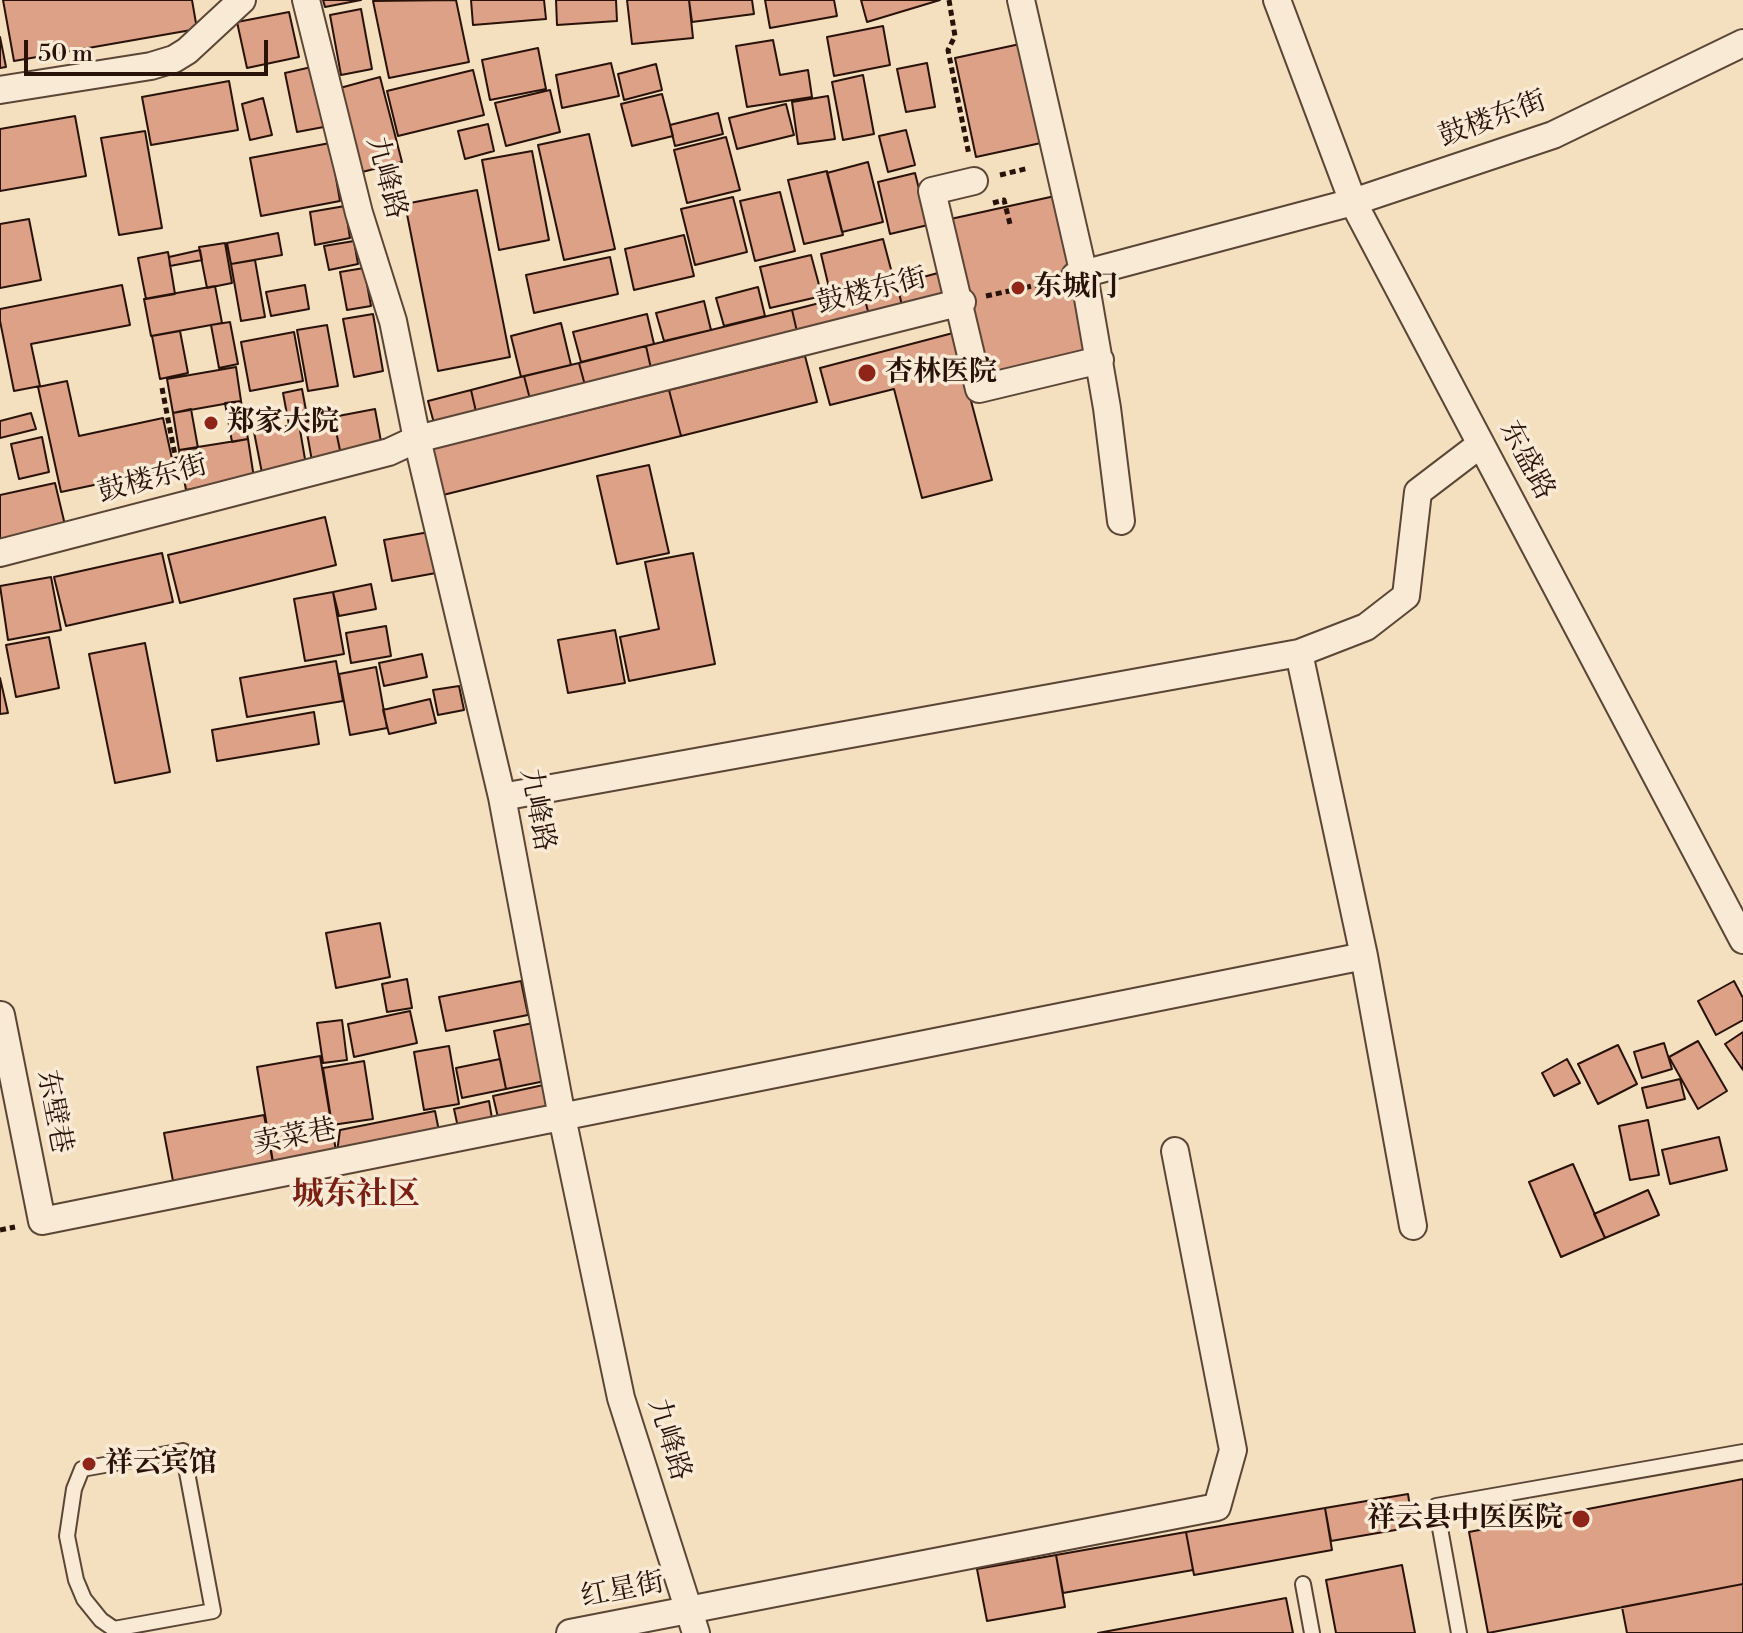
<!DOCTYPE html>
<meta charset="utf-8">
<style>
body{margin:0}
#map{position:relative;width:1743px;height:1633px;overflow:hidden;background:#f4dfbf;font-family:"Libre Bodoni",serif}
canvas{display:block}
.scale{position:absolute;left:24px;top:40px;width:244px;height:36px;box-sizing:border-box;border:4px solid #281209;border-top:0;padding-left:10px;font-size:24px;line-height:28px;white-space:nowrap;color:#281209;-webkit-text-stroke:6px #f8ead5;paint-order:stroke}
</style>
<div id="map">
<canvas width="1743" height="1633"></canvas>
<div class="scale">50 m</div>
</div>
<script>
const g = document.querySelector('canvas').getContext('2d');
g.lineJoin = 'round';
function fillPath(path, color) { g.fillStyle = color; g.fill(path, 'evenodd'); }
const shape = rows => new Path2D(rows.map(r => 'M' + r).join(''));
function strokePath(path, color, width, dash) { g.strokeStyle = color; g.lineWidth = width; g.lineCap = dash ? 'butt' : 'round'; g.setLineDash(dash || []); g.stroke(path); }
function drawText(font, color, halo, rows, align = 'center') {
  g.font = font + ' "Libre Bodoni","Noto Serif SC",serif'; g.lineWidth = 7; g.setLineDash([]); g.textBaseline = 'middle'; g.strokeStyle = halo; g.fillStyle = color; for (const [text, x, y, turn = 0] of rows) {
    g.save(); g.translate(x, y); g.rotate((+turn || 0) * Math.PI / 180); g.textAlign = isNaN(turn) ? turn : align; if (halo) g.strokeText(text, 0, 0); g.fillText(text, 0, 0); g.restore();
  }
}
const building = shape([
 [3,0,192,0,197,29,14,61,3,0],
 [323,0,361,0,325,7,323,0],
 [456,0,469,62,389,78,373,1,456,0],
 [471,0,544,0,546,19,473,25,471,0],
 [556,0,616,0,617,21,557,25,556,0],
 [627,0,689,0,693,38,632,44,627,0],
 [689,0,752,0,754,14,692,22,689,0],
 [765,0,834,0,837,16,770,28,765,0],
 [861,0,940,0,867,22,861,0],
 [361,9,372,69,341,75,330,15,361,9],
 [289,12,299,57,247,68,237,22,289,12],
 [883,26,890,65,834,76,827,37,883,26],
 [0,37,6,67,0,68,0,37],
 [773,40,780,75,808,70,812,97,747,107,736,46,773,40],
 [1020,44,1041,143,976,157,955,58,1020,44],
 [538,48,546,89,490,100,482,60,538,48],
 [611,63,619,96,562,108,556,75,611,63],
 [927,63,935,107,906,112,897,69,927,63],
 [656,64,662,90,624,100,618,74,656,64],
 [316,66,329,126,297,132,285,73,316,66],
 [473,70,484,115,398,136,387,91,473,70],
 [863,75,874,134,843,140,832,82,863,75],
 [380,77,402,162,362,172,340,88,380,77],
 [229,81,238,130,151,145,142,97,229,81],
 [550,90,560,132,506,146,495,103,550,90],
 [662,94,673,136,632,146,621,104,662,94],
 [828,96,835,139,798,144,792,102,828,96],
 [263,98,272,135,250,140,242,104,263,98],
 [786,104,794,135,737,149,729,118,786,104],
 [718,113,723,134,675,146,670,125,718,113],
 [75,116,86,176,0,191,0,129,75,116],
 [488,124,494,151,465,159,458,131,488,124],
 [906,130,915,165,888,172,879,136,906,130],
 [145,131,162,228,119,235,101,138,145,131],
 [589,134,615,249,564,260,538,145,589,134],
 [726,137,740,190,687,203,674,150,726,137],
 [330,143,340,201,261,216,250,158,330,143],
 [532,151,549,240,499,250,482,160,532,151],
 [868,162,883,222,842,232,827,173,868,162],
 [827,171,843,235,804,244,788,180,827,171],
 [915,173,928,225,890,234,878,182,915,173],
 [477,190,510,357,438,371,405,204,477,190],
 [780,192,795,251,755,261,740,201,780,192],
 [1055,196,1090,356,981,380,946,220,1055,196],
 [733,197,747,252,695,265,681,209,733,197],
 [345,206,350,238,315,245,310,212,345,206],
 [29,219,41,280,0,288,0,224,29,219],
 [278,233,282,255,231,264,227,243,278,233],
 [684,235,694,276,634,290,625,249,684,235],
 [883,239,893,277,830,292,821,254,883,239],
 [354,241,358,264,329,270,324,246,354,241],
 [225,243,232,283,207,288,199,247,225,243],
 [200,250,202,260,170,266,169,257,200,250],
 [168,252,175,294,146,299,138,258,168,252],
 [811,255,822,296,770,308,760,267,811,255],
 [610,257,618,294,534,313,526,275,610,257],
 [255,260,265,317,241,321,231,264,255,260],
 [364,268,371,306,347,310,340,272,364,268],
 [938,273,944,300,903,310,897,284,938,273],
 [897,284,903,310,870,319,863,292,897,284],
 [122,285,130,325,31,344,40,386,14,391,0,321,0,309,122,285],
 [305,285,309,309,271,316,266,292,305,285],
 [215,286,222,323,151,336,144,299,215,286],
 [758,287,765,316,724,326,716,298,758,287],
 [863,292,870,319,798,336,792,310,863,292],
 [704,301,711,330,664,341,656,313,704,301],
 [792,310,798,336,652,373,646,346,792,310],
 [373,314,383,371,354,377,343,319,373,314],
 [647,314,654,344,581,362,573,332,647,314],
 [230,322,238,364,219,368,211,325,230,322],
 [561,323,571,365,521,377,511,336,561,323],
 [327,325,338,386,308,391,297,330,327,325],
 [180,331,188,373,160,379,152,336,180,331],
 [294,332,303,381,250,391,241,342,294,332],
 [953,333,992,480,922,498,894,389,830,405,820,368,953,333],
 [646,346,652,373,586,389,579,363,646,346],
 [805,356,817,402,681,436,669,390,805,356],
 [579,363,586,389,531,403,524,376,579,363],
 [236,367,241,401,173,413,167,379,236,367],
 [524,376,531,403,477,416,471,390,524,376],
 [67,381,79,436,163,418,174,468,61,492,38,387,67,381],
 [302,389,308,421,289,425,283,393,302,389],
 [471,390,477,416,435,427,428,401,471,390],
 [669,390,681,436,443,495,431,449,669,390],
 [241,401,248,439,232,442,225,403,241,401],
 [191,409,198,448,179,450,173,413,191,409],
 [375,409,382,447,341,455,333,417,375,409],
 [31,413,36,429,0,438,0,421,31,413],
 [333,417,341,455,312,461,305,422,333,417],
 [299,424,306,465,262,473,254,432,299,424],
 [42,437,49,472,19,479,11,444,42,437],
 [248,439,254,478,186,490,179,450,248,439],
 [649,465,669,553,617,564,597,476,649,465],
 [55,483,65,525,0,540,0,495,55,483],
 [325,517,336,565,180,603,168,555,325,517],
 [429,532,436,573,392,581,384,540,429,532],
 [162,553,173,602,66,626,54,577,162,553],
 [693,553,715,664,629,681,620,637,659,629,645,562,693,553],
 [51,577,61,630,8,640,0,586,51,577],
 [371,584,376,609,339,616,333,592,371,584],
 [333,592,344,654,305,661,294,599,333,592],
 [386,626,391,656,351,663,346,633,386,626],
 [615,630,625,683,568,693,558,640,615,630],
 [49,637,59,688,16,697,6,645,49,637],
 [145,643,170,772,115,783,89,654,145,643],
 [422,654,427,677,384,686,379,663,422,654],
 [336,661,343,701,247,717,240,678,336,661],
 [376,667,387,728,350,735,339,674,376,667],
 [0,678,8,713,0,714,0,678],
 [459,686,464,710,438,715,433,690,459,686],
 [430,699,436,723,389,734,383,710,430,699],
 [314,712,319,744,217,761,212,730,314,712],
 [380,923,390,977,336,988,326,933,380,923],
 [407,979,412,1008,387,1012,382,984,407,979],
 [521,981,528,1015,446,1031,439,997,521,981],
 [1734,981,1743,998,1743,1020,1716,1035,1698,1001,1734,981],
 [410,1011,417,1043,354,1057,348,1024,410,1011],
 [342,1020,347,1060,323,1063,317,1023,342,1020],
 [533,1023,545,1081,506,1089,494,1031,533,1023],
 [1743,1032,1743,1070,1725,1044,1743,1032],
 [1698,1041,1727,1091,1698,1109,1669,1057,1698,1041],
 [1664,1043,1672,1069,1642,1078,1634,1052,1664,1043],
 [1618,1045,1637,1084,1598,1104,1578,1064,1618,1045],
 [449,1046,459,1104,424,1110,414,1052,449,1046],
 [320,1056,336,1151,273,1162,257,1067,320,1056],
 [500,1059,506,1089,462,1098,456,1068,500,1059],
 [1567,1059,1580,1083,1554,1096,1542,1073,1567,1059],
 [364,1061,373,1119,332,1125,323,1068,364,1061],
 [1680,1079,1685,1099,1647,1108,1642,1088,1680,1079],
 [548,1084,555,1114,500,1126,493,1096,548,1084],
 [489,1101,493,1124,459,1132,454,1109,489,1101],
 [435,1111,440,1136,337,1152,340,1130,435,1111],
 [264,1115,273,1163,173,1181,164,1133,264,1115],
 [1648,1120,1659,1175,1630,1180,1619,1126,1648,1120],
 [1719,1137,1727,1170,1670,1184,1662,1150,1719,1137],
 [1573,1164,1605,1238,1561,1257,1529,1182,1573,1164],
 [1648,1190,1659,1215,1605,1238,1594,1214,1648,1190],
 [1743,1479,1743,1584,1488,1633,1469,1532,1743,1479],
 [1408,1494,1413,1527,1331,1541,1325,1508,1408,1494],
 [1325,1508,1332,1550,1194,1575,1186,1532,1325,1508],
 [1186,1532,1193,1570,1063,1593,1056,1555,1186,1532],
 [1056,1555,1065,1607,987,1621,977,1569,1056,1555],
 [1402,1565,1415,1633,1336,1633,1326,1580,1402,1565],
 [1743,1584,1743,1633,1627,1633,1622,1607,1743,1584],
 [1286,1598,1293,1633,1098,1633,1286,1598]
]);
fillPath(building, '#dca186');
strokePath(building, '#281209', 2);
const lane = shape([
 [183,1451,213,1611,114,1629,101,1620,84,1599,76,1580,67,1536,74,1489,82,1469,183,1451],
 [1303,1584,1312,1633],
 [1459,1633,1436,1506,1743,1452]
]);
const street = shape([
 [306,0,359,213,393,321,417,439,502,797,562,1117,621,1398,696,1633],
 [1021,0,1084,275,1107,408,1121,521],
 [1277,0,1353,202,1743,940],
 [0,90,151,66,174,59,187,51,242,0],
 [974,181,932,191,979,389,1100,360],
 [1075,276,1353,202,1553,135,1743,43],
 [0,553,389,452,417,439,962,302],
 [1299,653,1364,956,1413,1226],
 [502,797,1299,653,1366,627,1406,596,1418,492,1481,444],
 [1,1015,42,1221,1364,956],
 [570,1633,1217,1507,1233,1450,1175,1151]
]);
strokePath(lane, '#5b4536', 18);
strokePath(street, '#5b4536', 30);
strokePath(shape([
 [949,0,955,36,948,50,969,155],
 [1000,175,1029,168],
 [993,203,1004,200,1010,224],
 [986,296,1051,282],
 [162,388,179,476],
 [0,1230,15,1227]
]), '#281209', 5, [6, 4]);
strokePath(lane, '#f8ead5', 14);
strokePath(street, '#f8ead5', 26);
for (const [x, y, r, color] of [
 [1018,288,8,"#8f2418"],
 [867,373,10,"#8f2418"],
 [211,423,8,"#8f2418"],
 [89,1464,8,"#8f2418"],
 [1581,1519,10,"#8f2418"]
]) { const dot = new Path2D(); dot.arc(x, y, r, 0, 2 * Math.PI); g.fillStyle = color; g.fill(dot); strokePath(dot, '#f8ead5', 3); }
drawText('28px', '#281209', '#f8ead5', [
 ["鼓楼东街",1493,120,-20],
 ["九峰路",385,178,75],
 ["鼓楼东街",872,292,-14],
 ["东盛路",1526,461,62],
 ["鼓楼东街",153,480,-15],
 ["九峰路",536,810,79],
 ["东壁巷",53,1112,79],
 ["卖菜巷",295,1138,-11],
 ["九峰路",668,1440,73],
 ["红星街",623,1591,-11]
]);
drawText('bold 28px', '#281209', '#f8ead5', [
 ["东城门",1034,288],
 ["杏林医院",885,373],
 ["郑家大院",227,423],
 ["祥云宾馆",105,1464],
 ["祥云县中医医院",1563,1519,"right"]
], 'left');
drawText('bold 32px', '#7a1f14', '#f8ead5', [
 ["城东社区",356,1196]
]);
</script>
